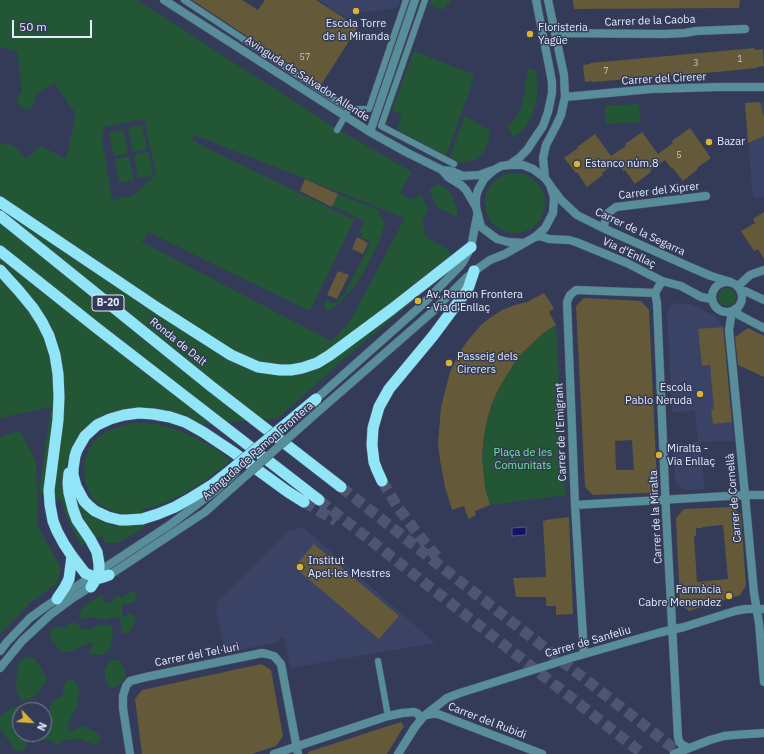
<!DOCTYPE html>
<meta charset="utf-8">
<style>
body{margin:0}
#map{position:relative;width:764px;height:754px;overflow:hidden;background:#343b58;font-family:"IBM Plex Sans",sans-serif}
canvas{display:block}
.north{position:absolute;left:12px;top:702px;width:40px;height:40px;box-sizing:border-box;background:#343b58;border:1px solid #7b819a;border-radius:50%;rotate:115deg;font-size:11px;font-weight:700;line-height:16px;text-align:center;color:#e5ebfd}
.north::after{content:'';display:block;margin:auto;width:14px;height:18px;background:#d8b434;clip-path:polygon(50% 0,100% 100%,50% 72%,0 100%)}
.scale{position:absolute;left:12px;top:20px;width:80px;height:18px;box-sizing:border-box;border:2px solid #e5ebfd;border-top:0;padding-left:5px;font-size:12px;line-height:14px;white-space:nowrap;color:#e5ebfd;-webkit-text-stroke:3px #343b58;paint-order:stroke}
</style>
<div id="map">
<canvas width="764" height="754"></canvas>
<div class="north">N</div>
<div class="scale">50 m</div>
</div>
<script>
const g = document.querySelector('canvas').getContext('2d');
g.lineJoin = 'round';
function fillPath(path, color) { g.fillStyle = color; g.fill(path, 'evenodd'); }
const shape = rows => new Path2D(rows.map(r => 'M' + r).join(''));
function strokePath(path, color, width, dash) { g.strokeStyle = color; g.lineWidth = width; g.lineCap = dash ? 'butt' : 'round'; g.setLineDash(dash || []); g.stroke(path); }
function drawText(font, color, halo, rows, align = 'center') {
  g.font = font + ' "IBM Plex Sans",sans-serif'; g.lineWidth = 3; g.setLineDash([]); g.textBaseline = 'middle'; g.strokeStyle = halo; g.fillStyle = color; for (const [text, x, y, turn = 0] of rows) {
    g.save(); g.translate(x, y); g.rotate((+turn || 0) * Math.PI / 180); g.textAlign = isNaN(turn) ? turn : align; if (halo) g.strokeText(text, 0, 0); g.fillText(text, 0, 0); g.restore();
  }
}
fillPath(shape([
 [319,0,400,0,397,8,353,14,349,20],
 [764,102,764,197,753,198,745,103],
 [674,303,691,304,715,316,723,327,734,441,700,442,705,489,683,490,675,481,673,446,698,442,695,411,672,412,667,312],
 [303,527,435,643,290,668,285,640,282,637,277,642,226,653,216,612,217,602,288,531]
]), '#3a4366');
fillPath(shape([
 [0,0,137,0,332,126,412,172,400,192,411,200,421,194,428,209,423,220,425,236,450,251,448,272,350,354,278,418,200,425,174,412,151,409,124,411,79,438,69,456,64,471,63,490,66,505,74,524,86,543,82,546,73,531,67,518,61,500,39,492,51,407,0,418,0,141,1,144,13,145,26,159,41,146,66,159,76,114,54,83,34,96,35,103,33,106,29,109,26,109,19,105,17,102,18,96,22,91,17,51,0,47],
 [144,119,156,175,132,196,112,200,110,187,102,139,104,127],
 [194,135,405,218,349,323,331,341,142,242,148,232,310,311,354,220,203,146,203,145,192,140],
 [431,0,451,0,450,3,446,4,444,10,429,5],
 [414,51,475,75,446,156,397,129,402,115,392,110],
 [528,68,536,71,538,87,536,103,531,118,527,125,522,131,514,137,507,127,515,119,521,109,524,95],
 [639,104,641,122,606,124,605,106],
 [465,116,489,130,489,139,483,153,474,160,461,163,450,157],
 [142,125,147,149,133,152,128,128],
 [123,130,128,153,114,156,109,133],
 [148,152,153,176,138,178,134,155],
 [129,156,134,180,120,183,115,159],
 '485 203a30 30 0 1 1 60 0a30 30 0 1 1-60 0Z',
 [437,184,447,189,451,193,457,209,458,217,437,207,429,190],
 [338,194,377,209,385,224,378,244,370,260,357,283,338,305,328,311,324,308,326,300,332,303,336,302,344,295,371,242,360,237,362,234,359,232,364,221,333,206],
 '718 297a9 9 0 1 1 18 0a9 9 0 1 1-18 0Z',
 [556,325,565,495,490,505,485,488,482,455,484,437,487,420,492,403,499,388,518,357,543,333],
 [137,423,151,423,176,429,194,437,214,448,231,461,201,483,182,495,161,504,142,510,142,513,130,514,119,513,103,507,94,500,88,489,85,482,84,463,89,449,96,440,103,434,112,429,124,425],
 [20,431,36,462,38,527,61,568,59,577,56,584,31,602,0,634,0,437],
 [77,501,87,511,95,518,106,523,117,526,132,526,146,523,145,526,142,529,117,543,105,543,102,536,97,538,82,515],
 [132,591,136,593,137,596,135,601,131,604,128,603,124,604,122,606,122,614,123,617,129,614,132,614,135,617,135,620,130,632,125,634,123,633,121,629,121,623,119,618,111,617,104,620,91,617,82,619,79,613,81,610,88,603,100,596,103,595,103,600,106,603,110,603,117,596,123,598],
 [72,622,76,623,78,624,82,630,89,630,98,626,108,624,112,627,113,634,111,646,109,651,102,655,88,654,93,644,90,642,87,644,69,652,62,652,51,640,50,632,56,626,63,628],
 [28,657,35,658,47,679,37,694,29,699,22,701,19,697,16,687,18,664,23,659],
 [110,660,118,660,126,671,126,677,116,687,109,687,105,678,105,669],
 [68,679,76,682,79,690,77,707,67,725,68,729,72,731,84,726,97,733,101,738,100,741,96,745,79,739,65,740,60,744,56,744,48,739,38,741,33,739,27,743,24,750,19,752,15,750,0,728,0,717,5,712,17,706,21,707,22,710,20,710,20,734,44,734,44,727,46,727,49,721,48,714,52,701,62,696,64,686]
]), '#235634');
const water = shape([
 [526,527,526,535,512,536,512,528,526,527]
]);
fillPath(water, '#141462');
strokePath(water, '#535490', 1);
fillPath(shape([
 [192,0,242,0,258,10,265,0,316,0,358,27,321,85],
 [573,0,740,0,739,8,574,9],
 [755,48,755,50,763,49,764,66,757,67,757,68,717,72,592,82,592,81,585,82,583,65,590,64,590,63],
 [760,102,764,117,764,136,748,143,745,103],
 [690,128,711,158,697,168,698,169,683,181,672,167,671,168,665,160,650,170,651,172,635,184,625,170,623,171,617,162,602,173,603,175,587,187,577,172,576,173,564,158,578,148,577,147,595,134,611,156,626,146,625,144,642,132,658,154,673,143,672,141],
 [305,179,338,194,332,207,300,191],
 [764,212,764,259,758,249,754,251,741,231,755,223,753,219],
 [357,237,368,243,363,254,352,249],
 [338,271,349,275,337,299,327,295],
 [544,293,554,308,549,312,556,325,543,333,518,357,499,388,492,403,487,420,484,437,482,455,485,488,490,505,475,511,476,515,469,519,467,515,464,506,452,510,445,487,440,460,438,443,441,407,450,372,459,353,469,339,481,325,490,318,502,310,515,305,527,302],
 [584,298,641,301,649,310,657,483,650,493,593,495,585,487,576,306],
 [632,440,634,470,616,470,615,441],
 [723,327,732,422,713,424,711,409,714,409,710,365,702,366,698,329],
 [748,328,764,336,764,377,738,365,735,337],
 [731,507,741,514,746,586,740,595,689,611,680,604,676,518,684,509],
 [723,525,728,579,697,582,694,536,696,536,696,528,702,528,702,527],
 [569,517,573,614,556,615,556,606,546,606,546,597,516,597,513,578,546,577,543,521,545,521,545,520],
 [314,544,399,616,379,639,294,567],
 [261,664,271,670,283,736,276,746,252,754,142,754,135,699,142,690],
 [401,722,404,726,387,754,308,754,308,752]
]), '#645938');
strokePath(shape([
 [382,481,399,509,418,534,437,557],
 [341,487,458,580,681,754],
 [319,500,643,754],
 [304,502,336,521]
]), '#4f5571', 11, [11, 5.5]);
const pedestrian = shape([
 [184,0,349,109],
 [425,0,381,126,454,164],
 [337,130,349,109,369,109,406,0],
 [378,661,388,716]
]);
const minor = shape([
 [164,0,370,132,406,152,442,170,451,171,463,176,479,175,493,170],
 [555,33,664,34,685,33,696,31,745,29],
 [565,97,651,89,719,87,764,87],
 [370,132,415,0],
 [509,165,519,158,527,150,543,126,548,112,552,93,552,82,550,71,536,0],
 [442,170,448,177,461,185,466,190,476,207],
 [545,178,543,158,546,145,556,126,561,115,565,97,564,75,548,0],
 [552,188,561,200,577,215,603,228,690,267,711,276,731,282],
 [603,228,608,213,616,207,706,196],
 [535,237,540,236,549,239,569,240,576,242,627,263,662,281,681,286,701,297,712,299],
 [662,281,655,293,657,303,666,512,678,737,679,741,682,745,689,748],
 '712 297a15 15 0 1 1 30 0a15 15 0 1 1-30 0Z',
 [738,286,750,275,764,270],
 [741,292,745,291,764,300],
 [735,309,739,315,764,328],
 [732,311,729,330,745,495,754,593,759,623,764,682],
 [575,505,745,495,764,495],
 [584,654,575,505,567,302,570,295,576,290,655,293],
 [427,715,431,714,438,714,542,754],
 [130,754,123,708,123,696,126,686,130,681,146,677,262,653,267,654,274,656,281,664,298,754],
 [274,754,388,716,402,713,414,712,417,713,420,717,420,720],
 [398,754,415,727,424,716,447,698,460,693,574,657,658,633,684,627,735,611,746,609,764,609],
 [674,754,710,740,724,736,734,735,764,733]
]);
const tertiary = shape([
 [316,399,423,304,460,266,463,262,471,247,477,216],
 [321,409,431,313,466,278,480,267,490,260,505,254,535,237,545,228,553,213,554,197,550,185,545,178,533,169,523,165,509,165,501,166,494,170,484,179,478,190,476,197,476,207,481,227,497,239,508,242,524,243],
 [105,578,205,512,240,481],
 [0,651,7,642,30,618,45,607,171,524,215,491,236,472],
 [0,668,22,641,50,615,70,600,95,584]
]);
const trunk = shape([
 [0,202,159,309,231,355,258,367,280,370,291,370,302,368,317,363,330,355,392,309,471,247],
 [0,216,212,387,341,487],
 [0,251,98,329,319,500],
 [0,270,19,291,33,308,42,322,49,336,55,355,58,374,59,397,58,420,49,490,50,505,53,521,57,531,64,544,72,556,85,573,92,576,100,578,109,575],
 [231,470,212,485,191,498,175,507,158,514,142,519,127,520,120,520,108,517,95,511,89,506,84,501,76,486,73,475,73,469,75,456,77,450,85,436,97,425,110,419,124,415,139,413,153,414,170,417,185,422,203,432,233,452,288,492,304,502],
 [69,473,68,483,69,493,73,509,77,520,90,539,97,552,99,564,99,571,97,577,91,587],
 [382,481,377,470,374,462,372,445,373,428,379,407,389,389,433,336,468,289,474,271],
 [57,599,65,587,69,579,72,556]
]);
strokePath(pedestrian, '#505772', 7);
strokePath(minor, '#505772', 9);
strokePath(tertiary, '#505772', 9);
strokePath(trunk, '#505772', 12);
strokePath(pedestrian, '#588e99', 6);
strokePath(minor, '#588e99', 8);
strokePath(tertiary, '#588e99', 8);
strokePath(trunk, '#90e6f6', 11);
const tertiaryBridge = shape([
 [240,481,321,409]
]);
const trunkBridge = shape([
 [231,470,316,399]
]);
strokePath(tertiaryBridge, '#505772', 9, []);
strokePath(trunkBridge, '#505772', 12, []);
strokePath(tertiaryBridge, '#588e99', 8);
strokePath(trunkBridge, '#90e6f6', 11);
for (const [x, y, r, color] of [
 [356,11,4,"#d8b434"],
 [530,34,4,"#d8b434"],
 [709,142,4,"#d8b434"],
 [577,164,4,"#d8b434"],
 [418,301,4,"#d8b434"],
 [449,363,4,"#d8b434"],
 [700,394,4,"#d8b434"],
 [659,455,4,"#d8b434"],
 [300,567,4,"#d8b434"],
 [729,596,4,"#d8b434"]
]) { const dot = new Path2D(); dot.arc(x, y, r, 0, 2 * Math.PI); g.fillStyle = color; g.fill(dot); strokePath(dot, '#343b58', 1.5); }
drawText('9px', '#c5c6cc', null, [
 ["57",305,57],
 ["1",740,59],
 ["3",696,63],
 ["7",606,71],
 ["5",679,155]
]);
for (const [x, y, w] of [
 [108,303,32]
]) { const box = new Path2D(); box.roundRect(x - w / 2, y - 8, w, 16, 3); g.fillStyle = '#343b58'; g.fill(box); strokePath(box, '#e5ebfd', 1); }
drawText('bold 10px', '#e5ebfd', null, [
 ["B-20",108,303]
]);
drawText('11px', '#e5ebfd', '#343b58', [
 ["Carrer de la Caoba",650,21,-2],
 ["Avinguda de Salvador Allende",307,79,33],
 ["Carrer del Cirerer",664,79,-3],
 ["Carrer del Xiprer",659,191,-7],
 ["Carrer de la Segarra",640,232,25],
 ["Via d'Enllaç",629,253,25],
 ["Ronda de Dalt",178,342,39],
 ["Carrer de l'Emigrant",561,432,-92],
 ["Avinguda de Ramon Frontera",258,451,-41],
 ["Carrer de Cornellà",734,498,-95],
 ["Carrer de la Miralta",656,517,-93],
 ["Carrer de Sanfeliu",588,642,-16],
 ["Carrer del Tel·luri",197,655,-11],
 ["Carrer del Rubidi",487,721,21]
]);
drawText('11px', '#e5ebfd', '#343b58', [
 ["Escola Torre",356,24,"center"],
 ["de la Miranda",356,37,"center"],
 ["Floristeria",538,28],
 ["Yagüe",538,41],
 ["Bazar",717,142],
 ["Estanco núm.8",585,164],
 ["Av. Ramon Frontera",426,295],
 ["- Via d'Enllaç",426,308],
 ["Passeig dels",457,357],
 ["Cirerers",457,370],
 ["Escola",692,388,"right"],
 ["Pablo Neruda",692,401,"right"],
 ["Miralta -",667,449],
 ["Via Enllaç",667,462],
 ["Institut",308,561],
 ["Apel·les Mestres",308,574],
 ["Farmàcia",721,590,"right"],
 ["Cabre Menendez",721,603,"right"]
], 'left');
drawText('11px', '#6dea97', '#343b58', [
 ["Plaça de les",523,453],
 ["Comunitats",523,466]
]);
</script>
